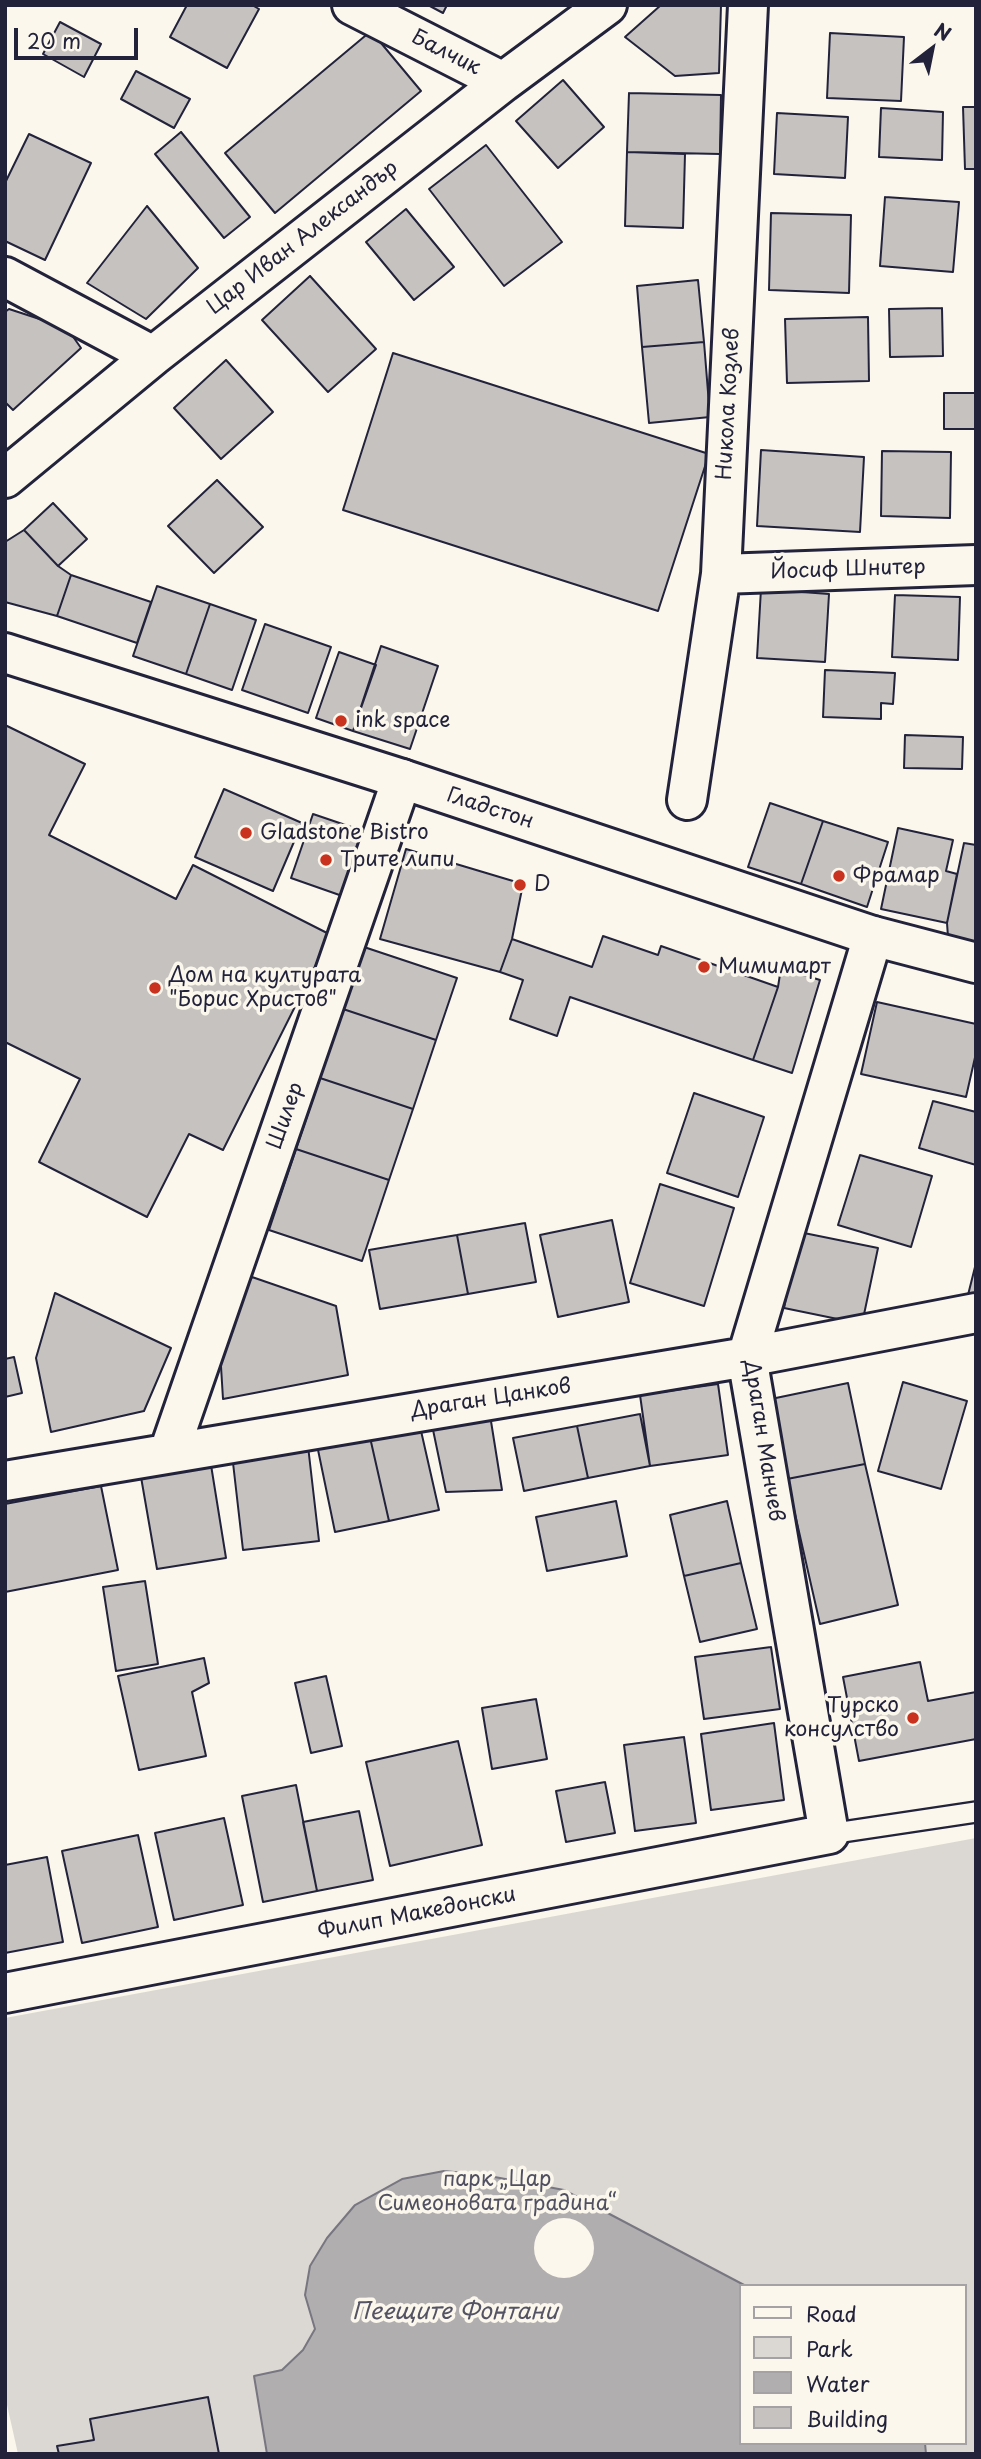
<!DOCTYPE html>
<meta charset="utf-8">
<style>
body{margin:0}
#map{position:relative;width:981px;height:2459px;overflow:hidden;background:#fbf7ec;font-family:"Playpen Sans",sans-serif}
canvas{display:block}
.frame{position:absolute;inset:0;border:7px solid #22223b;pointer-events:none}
.legend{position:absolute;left:739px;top:2284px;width:228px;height:161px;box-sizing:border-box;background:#fbf7ec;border:2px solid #a4a2a5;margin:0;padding:9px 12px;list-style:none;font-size:21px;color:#22223b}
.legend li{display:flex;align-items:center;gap:14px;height:35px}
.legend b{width:35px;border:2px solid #a4a2a5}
.north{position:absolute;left:897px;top:14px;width:70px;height:70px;-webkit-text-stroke:5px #fbf7ec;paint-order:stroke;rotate:32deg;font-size:19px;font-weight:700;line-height:28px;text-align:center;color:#22223b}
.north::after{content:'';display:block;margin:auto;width:24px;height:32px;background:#22223b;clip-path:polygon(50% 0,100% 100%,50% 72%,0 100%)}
.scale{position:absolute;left:14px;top:28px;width:124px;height:32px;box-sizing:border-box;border:4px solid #22223b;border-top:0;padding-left:9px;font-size:21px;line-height:24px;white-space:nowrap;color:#22223b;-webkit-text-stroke:5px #fbf7ec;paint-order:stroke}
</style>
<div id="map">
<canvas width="981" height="2459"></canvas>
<div class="frame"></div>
<ul class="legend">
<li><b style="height:9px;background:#fbf7ec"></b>Road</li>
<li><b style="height:19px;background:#dbd8d3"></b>Park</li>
<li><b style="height:19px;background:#b1aeb0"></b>Water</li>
<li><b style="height:19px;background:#c6c2c0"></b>Building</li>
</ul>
<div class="north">N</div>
<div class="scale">20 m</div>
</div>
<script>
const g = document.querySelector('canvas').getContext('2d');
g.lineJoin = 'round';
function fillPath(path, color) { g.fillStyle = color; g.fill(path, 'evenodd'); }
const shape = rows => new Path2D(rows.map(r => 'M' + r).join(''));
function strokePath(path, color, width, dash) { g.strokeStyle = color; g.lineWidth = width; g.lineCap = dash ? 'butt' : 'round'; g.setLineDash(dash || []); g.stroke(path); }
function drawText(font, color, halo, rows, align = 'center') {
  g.font = font + ' "Playpen Sans",sans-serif'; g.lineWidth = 7; g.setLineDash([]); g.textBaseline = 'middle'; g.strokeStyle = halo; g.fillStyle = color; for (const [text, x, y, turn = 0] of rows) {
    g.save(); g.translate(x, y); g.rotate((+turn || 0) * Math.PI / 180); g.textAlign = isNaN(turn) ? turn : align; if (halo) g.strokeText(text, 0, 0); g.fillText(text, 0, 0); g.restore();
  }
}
fillPath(shape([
 [976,1838,976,2454,18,2454,5,2396,5,2018],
 [741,2286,965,2286,965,2443,741,2443]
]), '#dbd8d3');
const water = shape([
 [444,2171,484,2175,564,2190,746,2286,741,2286,741,2443,925,2443,926,2454,267,2454,254,2376,282,2370,303,2350,315,2329,305,2295,310,2266,327,2238,355,2205,402,2179,444,2171]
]);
fillPath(water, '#b1aeb0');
strokePath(water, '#787681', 2);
fillPath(shape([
 '534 2248a30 30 0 1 1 60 0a30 30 0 1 1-60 0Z'
]), '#fbf7ec');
const building = shape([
 [187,5,252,5,259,9,227,68,170,37,187,5],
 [428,5,447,5,443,13,428,5],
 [661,5,721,5,719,73,675,76,625,37,661,5],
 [60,22,101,44,84,77,43,54,60,22],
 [371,31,421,91,275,213,225,153,371,31],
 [830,33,904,37,901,101,827,98,830,33],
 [136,71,190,99,174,128,121,99,136,71],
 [563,80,604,127,558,168,516,121,563,80],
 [629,93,721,95,720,154,627,152,629,93],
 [963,107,976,107,976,169,965,169,963,107],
 [881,108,943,112,942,160,879,157,881,108],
 [777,113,848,117,845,178,774,174,777,113],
 [181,132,250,217,224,238,155,154,181,132],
 [29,134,91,163,45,260,5,241,5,183,29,134],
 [486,145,562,242,504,286,429,189,486,145],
 [627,152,685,154,683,228,625,226,627,152],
 [885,197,959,202,953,272,880,266,885,197],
 [147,206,198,268,146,319,87,283,147,206],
 [406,209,454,267,414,300,366,242,406,209],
 [771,213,851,215,849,293,769,290,771,213],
 [310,276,376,349,328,392,262,320,310,276],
 [698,280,704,342,642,347,637,286,698,280],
 [942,308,943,356,890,357,889,309,942,308],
 [9,309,67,328,81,348,13,410,5,402,5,312,9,309],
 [868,317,869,381,787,383,785,319,868,317],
 [704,342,710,417,649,423,642,347,704,342],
 [393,353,709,454,658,611,343,510,393,353],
 [226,360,273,412,221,459,174,408,226,360],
 [944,393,976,393,976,429,944,429,944,393],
 [761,450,864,457,860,532,757,526,761,450],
 [882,451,951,452,950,518,881,516,882,451],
 [217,480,263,527,214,573,168,526,217,480],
 [53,503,87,539,58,566,24,530,53,503],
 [24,530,58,566,71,575,57,616,5,602,5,542,24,530],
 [71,575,151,602,137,643,57,616,71,575],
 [157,586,210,604,186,674,133,656,157,586],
 [761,589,829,594,825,662,757,658,761,589],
 [895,595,960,597,958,660,892,657,895,595],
 [210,604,256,620,232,690,186,674,210,604],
 [265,624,331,647,308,713,242,690,265,624],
 [381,646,438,666,410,749,353,731,381,646],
 [339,652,376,665,353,731,316,718,339,652],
 [825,670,895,673,893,704,881,703,881,719,823,717,825,670],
 [5,725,85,764,49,835,176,899,193,865,331,935,223,1150,189,1134,147,1217,39,1162,80,1079,5,1042,5,725],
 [905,735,963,737,962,769,904,768,905,735],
 [224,789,302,823,273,891,195,857,224,789],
 [770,803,823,821,801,884,748,867,770,803],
 [313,814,369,833,348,898,291,878,313,814],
 [823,821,888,842,867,907,801,884,823,821],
 [898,828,953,840,946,871,957,874,947,923,881,909,898,828],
 [964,843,976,845,976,942,948,937,947,923,964,843],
 [406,849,523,884,512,939,500,972,380,939,406,849],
 [603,936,658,955,661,946,778,987,753,1060,570,997,557,1036,510,1019,523,980,500,972,512,939,592,967,603,936],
 [364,947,457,978,436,1040,343,1009,364,947],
 [781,968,820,980,792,1073,753,1060,778,987,781,968],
 [877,1002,976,1024,976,1053,966,1097,861,1074,877,1002],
 [343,1009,436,1040,413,1109,320,1078,343,1009],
 [320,1078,413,1109,389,1180,296,1149,320,1078],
 [694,1093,764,1117,738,1197,667,1173,694,1093],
 [933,1101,976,1112,976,1165,919,1148,933,1101],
 [296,1149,389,1180,362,1261,269,1230,296,1149],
 [860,1155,932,1176,911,1247,838,1225,860,1155],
 [660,1184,734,1208,704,1306,630,1283,660,1184],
 [612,1220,629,1302,558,1317,540,1235,612,1220],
 [525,1223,536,1282,468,1294,457,1235,525,1223],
 [799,1232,878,1248,862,1324,784,1308,799,1232],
 [457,1235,468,1294,380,1309,369,1250,457,1235],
 [976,1263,976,1306,966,1303,976,1263],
 [252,1277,336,1306,348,1375,223,1399,219,1334,252,1277],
 [55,1293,171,1348,144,1411,51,1432,36,1358,55,1293],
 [14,1357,22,1393,5,1397,5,1359,14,1357],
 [903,1382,967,1401,941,1489,878,1471,903,1382],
 [848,1383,865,1464,787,1479,771,1399,848,1383],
 [718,1384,728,1455,650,1466,640,1395,718,1384],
 [640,1414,650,1466,588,1478,577,1426,640,1414],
 [490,1415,502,1490,446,1492,432,1425,490,1415],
 [419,1422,439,1510,389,1521,369,1433,419,1422],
 [577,1426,588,1478,524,1491,513,1438,577,1426],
 [369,1433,389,1521,335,1532,317,1445,369,1433],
 [308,1446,319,1541,243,1550,232,1454,308,1446],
 [865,1464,898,1605,820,1624,787,1479,865,1464],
 [211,1465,226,1558,157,1569,141,1477,211,1465],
 [101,1486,118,1570,5,1592,5,1504,101,1486],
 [616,1501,627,1556,547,1571,536,1517,616,1501],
 [727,1501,741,1563,684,1576,670,1515,727,1501],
 [741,1563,757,1629,700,1642,684,1576,741,1563],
 [145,1581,158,1664,116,1671,103,1587,145,1581],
 [771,1647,780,1709,704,1719,695,1657,771,1647],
 [204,1658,209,1683,192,1692,206,1756,139,1770,118,1676,204,1658],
 [920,1662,928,1701,976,1692,976,1739,859,1761,843,1677,920,1662],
 [326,1676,342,1746,311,1753,295,1683,326,1676],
 [536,1699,547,1759,492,1769,482,1708,536,1699],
 [774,1723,784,1800,711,1810,701,1734,774,1723],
 [684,1737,696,1823,635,1831,624,1745,684,1737],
 [458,1741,482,1845,390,1866,366,1762,458,1741],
 [605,1782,615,1833,566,1842,556,1791,605,1782],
 [296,1785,317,1891,263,1902,242,1796,296,1785],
 [359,1811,373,1880,317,1891,303,1822,359,1811],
 [224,1818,243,1905,174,1920,155,1833,224,1818],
 [138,1835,158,1927,82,1943,62,1851,138,1835],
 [47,1857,63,1942,5,1953,5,1865,47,1857],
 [208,2397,219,2454,59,2454,57,2446,94,2440,90,2419,208,2397]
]);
fillPath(building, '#c6c2c0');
strokePath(building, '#22223b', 2);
const service = shape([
 [829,1834,976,1812]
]);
const minor = shape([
 [352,5,503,82],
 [5,277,153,356],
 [5,478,153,356,503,82,607,5],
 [721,574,976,565],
 [687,800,721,574,748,5],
 [169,1452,402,779],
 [5,1481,747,1357,976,1313],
 [5,1993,829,1834,747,1357,873,936]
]);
const secondary = shape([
 [5,653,402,779,873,936,976,963]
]);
strokePath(service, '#22223b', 24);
strokePath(minor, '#22223b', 44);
strokePath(secondary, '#22223b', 44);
strokePath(service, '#fbf7ec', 19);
strokePath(minor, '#fbf7ec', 38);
strokePath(secondary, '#fbf7ec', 38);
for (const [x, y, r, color] of [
 [341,721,7,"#c8321e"],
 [246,833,7,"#c8321e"],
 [326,860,7,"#c8321e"],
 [839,876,7,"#c8321e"],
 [520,885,7,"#c8321e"],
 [704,967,7,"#c8321e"],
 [155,988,7,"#c8321e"],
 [913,1718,7,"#c8321e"]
]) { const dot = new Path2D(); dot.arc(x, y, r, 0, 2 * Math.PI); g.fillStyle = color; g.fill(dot); strokePath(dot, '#fbf7ec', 2.5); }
drawText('21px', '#22223b', '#fbf7ec', [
 ["Балчик",446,53,27],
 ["Цар Иван Александър",303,238,-38],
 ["Никола Козлев",729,404,-87],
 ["Йосиф Шнитер",848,570,-2],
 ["Гладстон",490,809,18],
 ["Шилер",286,1116,-71],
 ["Драган Цанков",491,1399,-9],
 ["Драган Манчев",763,1441,81],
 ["Филип Македонски",417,1914,-11]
]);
drawText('21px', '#22223b', '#fbf7ec', [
 ["ink space",355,721],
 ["Gladstone Bistro",260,833],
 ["Трите липи",340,860],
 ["Фрамар",853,876],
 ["D",534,885],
 ["Мимимарт",718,967],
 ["Дом на културата",169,976],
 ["\"Борис Христов\"",169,1000],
 ["Турско",899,1706,"right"],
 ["консулство",899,1730,"right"]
], 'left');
drawText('21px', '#505061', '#fbf7ec', [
 ["парк „Цар",497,2180],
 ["Симеоновата градина“",497,2204]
]);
drawText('italic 23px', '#545364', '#fbf7ec', [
 ["Пеещите Фонтани",455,2313]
]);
</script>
